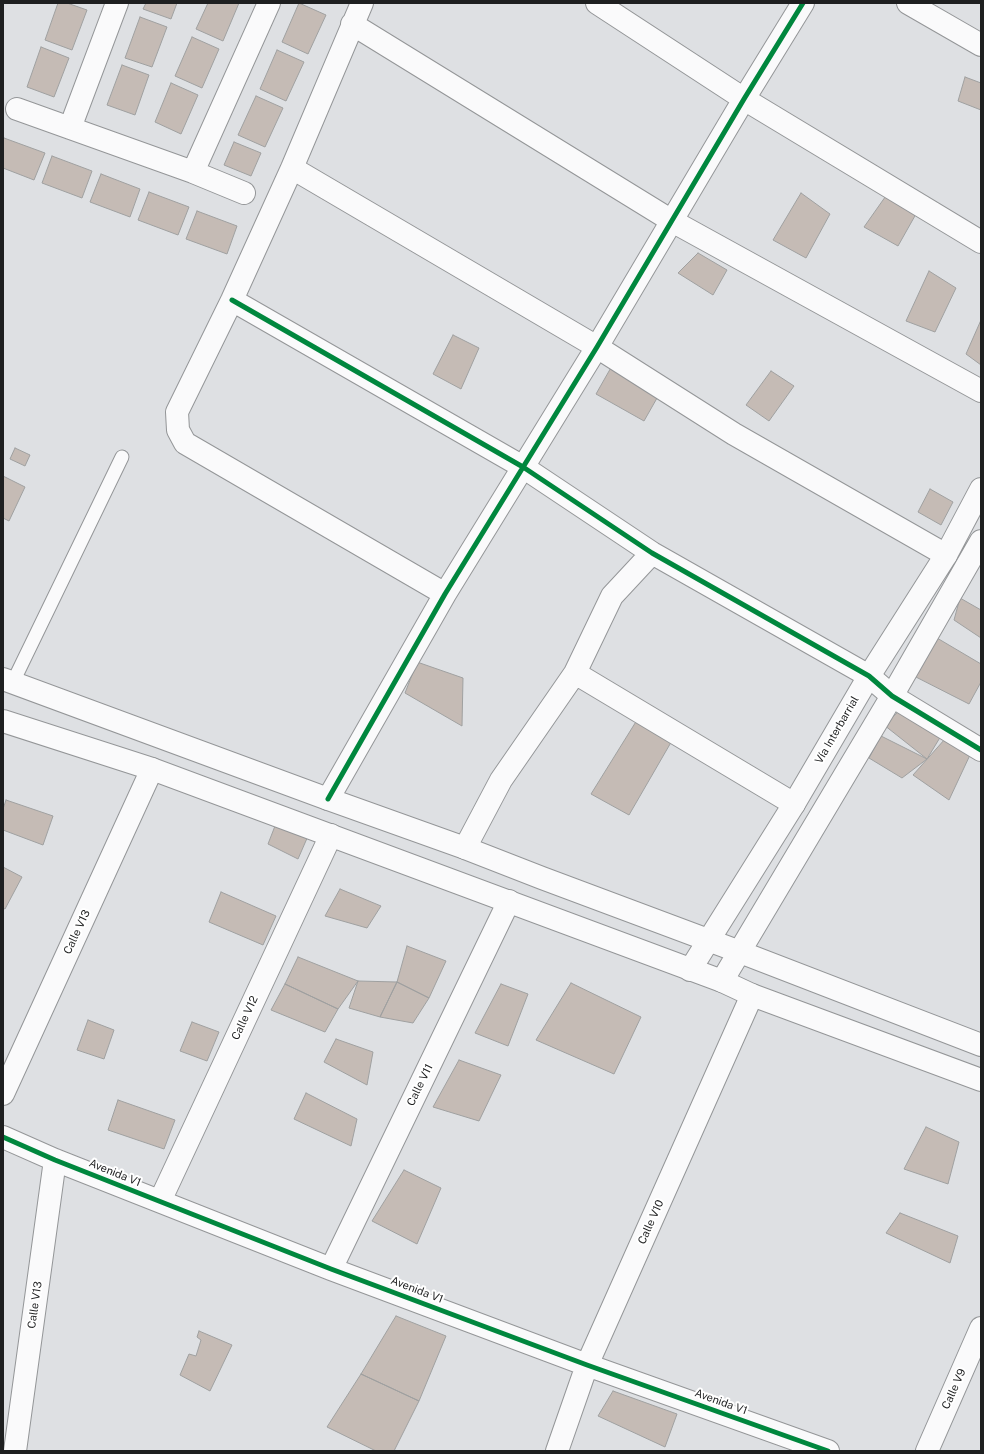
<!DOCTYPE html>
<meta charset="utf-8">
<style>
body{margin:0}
#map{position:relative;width:984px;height:1454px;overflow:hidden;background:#dee0e3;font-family:"Public Sans",sans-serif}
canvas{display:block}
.frame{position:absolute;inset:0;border:4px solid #1e1f20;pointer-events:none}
</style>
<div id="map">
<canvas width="984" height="1454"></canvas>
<div class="frame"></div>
</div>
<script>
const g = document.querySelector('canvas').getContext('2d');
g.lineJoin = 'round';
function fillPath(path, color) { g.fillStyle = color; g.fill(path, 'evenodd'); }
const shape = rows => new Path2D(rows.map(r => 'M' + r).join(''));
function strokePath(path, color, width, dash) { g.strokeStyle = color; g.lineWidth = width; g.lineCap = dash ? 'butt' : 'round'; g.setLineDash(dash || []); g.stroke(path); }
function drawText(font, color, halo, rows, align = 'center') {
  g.font = font + ' "Public Sans",sans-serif'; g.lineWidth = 4; g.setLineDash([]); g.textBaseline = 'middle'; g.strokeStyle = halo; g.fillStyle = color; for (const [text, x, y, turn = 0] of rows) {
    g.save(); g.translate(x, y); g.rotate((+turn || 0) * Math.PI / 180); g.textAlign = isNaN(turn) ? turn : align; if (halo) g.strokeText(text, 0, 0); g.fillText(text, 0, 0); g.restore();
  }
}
const building = shape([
 [58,3,67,3,87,10,72,50,45,40,58,3],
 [146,3,177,3,171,19,143,9,146,3],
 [208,3,239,3,223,41,196,29,208,3],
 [299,3,326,15,308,54,282,42,299,3],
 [140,17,167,27,152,67,125,58,140,17],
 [192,37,219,49,202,88,175,76,192,37],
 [41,47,69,58,54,97,27,87,41,47],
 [277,50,304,62,286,101,260,89,277,50],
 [122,65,149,75,135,115,107,105,122,65],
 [965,77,981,83,981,110,958,101,965,77],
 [171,83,198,95,181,134,155,122,171,83],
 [256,96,283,108,265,147,238,135,256,96],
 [4,138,45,153,34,180,3,168,3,141,4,138],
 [234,142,261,153,251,176,224,165,234,142],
 [52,156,92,171,82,198,42,183,52,156],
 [101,174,140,189,130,217,90,202,101,174],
 [895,183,925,198,898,246,864,227,895,183],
 [149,192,189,207,178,235,138,220,149,192],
 [801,193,830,214,806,258,773,240,801,193],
 [197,211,237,226,227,254,186,239,197,211],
 [698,253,727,270,713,295,678,273,698,253],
 [929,271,956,288,935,332,906,321,929,271],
 [981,320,981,365,966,354,981,320],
 [453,335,479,348,461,389,433,374,453,335],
 [617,357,665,384,644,421,596,394,617,357],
 [771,371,794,386,769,421,746,405,771,371],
 [15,448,30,455,25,466,10,459,15,448],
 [3,476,25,487,9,521,3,518,3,476],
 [930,489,953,502,941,525,918,512,930,489],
 [960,598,981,610,981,638,954,620,960,598],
 [937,638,981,664,981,682,969,704,910,674,937,638],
 [417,662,463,678,462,726,405,693,417,662],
 [911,700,950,721,927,759,884,725,911,700],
 [642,712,677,732,629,815,591,794,642,712],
 [881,736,927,759,902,778,869,758,881,736],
 [945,739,970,755,949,800,913,775,945,739],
 [6,800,53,816,43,845,3,830,3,809,6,800],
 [275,826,308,836,298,859,268,844,275,826],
 [3,867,22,877,5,909,3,908,3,867],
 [340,889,381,906,367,928,325,916,340,889],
 [221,892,276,916,263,945,209,922,221,892],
 [407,946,446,961,429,998,397,982,407,946],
 [298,957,358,981,338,1009,285,984,298,957],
 [358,981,397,982,380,1017,349,1008,358,981],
 [397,982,429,998,413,1023,380,1017,397,982],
 [571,983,641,1017,614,1074,536,1040,571,983],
 [285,984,338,1009,325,1032,271,1010,285,984],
 [501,984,528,994,508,1046,475,1033,501,984],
 [88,1020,114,1030,104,1059,77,1050,88,1020],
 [192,1022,219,1032,207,1061,180,1051,192,1022],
 [336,1039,373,1052,367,1085,324,1062,336,1039],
 [459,1060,501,1075,479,1121,433,1107,459,1060],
 [306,1093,357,1119,351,1146,294,1119,306,1093],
 [118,1100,175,1120,164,1149,108,1130,118,1100],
 [926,1127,959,1142,948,1184,904,1169,926,1127],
 [404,1170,441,1188,417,1244,372,1221,404,1170],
 [900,1213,958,1236,950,1263,886,1233,900,1213],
 [396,1316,446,1336,419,1401,361,1374,396,1316],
 [199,1331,232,1345,210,1391,180,1375,189,1354,196,1356,201,1340,197,1337,199,1331],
 [361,1374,419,1401,394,1451,376,1451,327,1427,361,1374],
 [613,1391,677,1414,665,1447,598,1416,613,1391]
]);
fillPath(building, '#c5bbb5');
strokePath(building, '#9fa0a0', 1);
const service = shape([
 [13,682,122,457]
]);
const minor = shape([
 [362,3,292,168,232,300,177,412,178,430,185,443,445,594],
 [597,3,744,99,981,242],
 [908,3,981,45],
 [352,24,672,221,981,391],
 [17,109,193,172,244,193],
 [70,128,117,3],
 [292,168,597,347,734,434,946,555],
 [193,172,269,3],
 [232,300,523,467,652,553,869,676,892,696,981,750],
 [575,673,794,804],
 [328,799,445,594,597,347,744,99,803,3],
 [465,848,501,780,575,673,612,596,652,553],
 [3,1094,152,769],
 [3,1137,55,1160,331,1269,587,1365,828,1451],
 [160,1201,331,835],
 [331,1269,509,901],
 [15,1451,55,1160],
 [557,1451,587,1365,752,995],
 [927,1451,981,1328]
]);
const secondary = shape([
 [690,970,794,804,869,676,946,555,981,489],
 [722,981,892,696,981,541]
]);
const primary = shape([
 [3,679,328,799,465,848,542,878,740,952,981,1045],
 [3,721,152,769,722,981,752,995,981,1080]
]);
strokePath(service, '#949698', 15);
strokePath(minor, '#949698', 24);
strokePath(secondary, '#949698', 24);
strokePath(primary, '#949698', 24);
strokePath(service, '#fafafb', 13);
strokePath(minor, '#fafafb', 22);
strokePath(secondary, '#fafafb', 22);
strokePath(primary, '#fafafb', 22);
strokePath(shape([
 [232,300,523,467,652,553,869,676,892,696,981,750],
 [328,799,445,594,597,347,744,99,803,3],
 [3,1137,55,1160,331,1269,587,1365,828,1451]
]), '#00873e', 5);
drawText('11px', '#1e1f20', '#fff', [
 ["Vía Interbarrial",837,730,-60],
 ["Calle V13",77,932,-65],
 ["Calle V12",245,1018,-65],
 ["Calle V11",420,1085,-64],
 ["Avenida V1",115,1173,22],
 ["Calle V10",651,1222,-66],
 ["Avenida V1",417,1290,21],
 ["Calle V13",35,1305,-82],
 ["Calle V9",954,1389,-66],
 ["Avenida V1",721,1402,20]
]);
</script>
